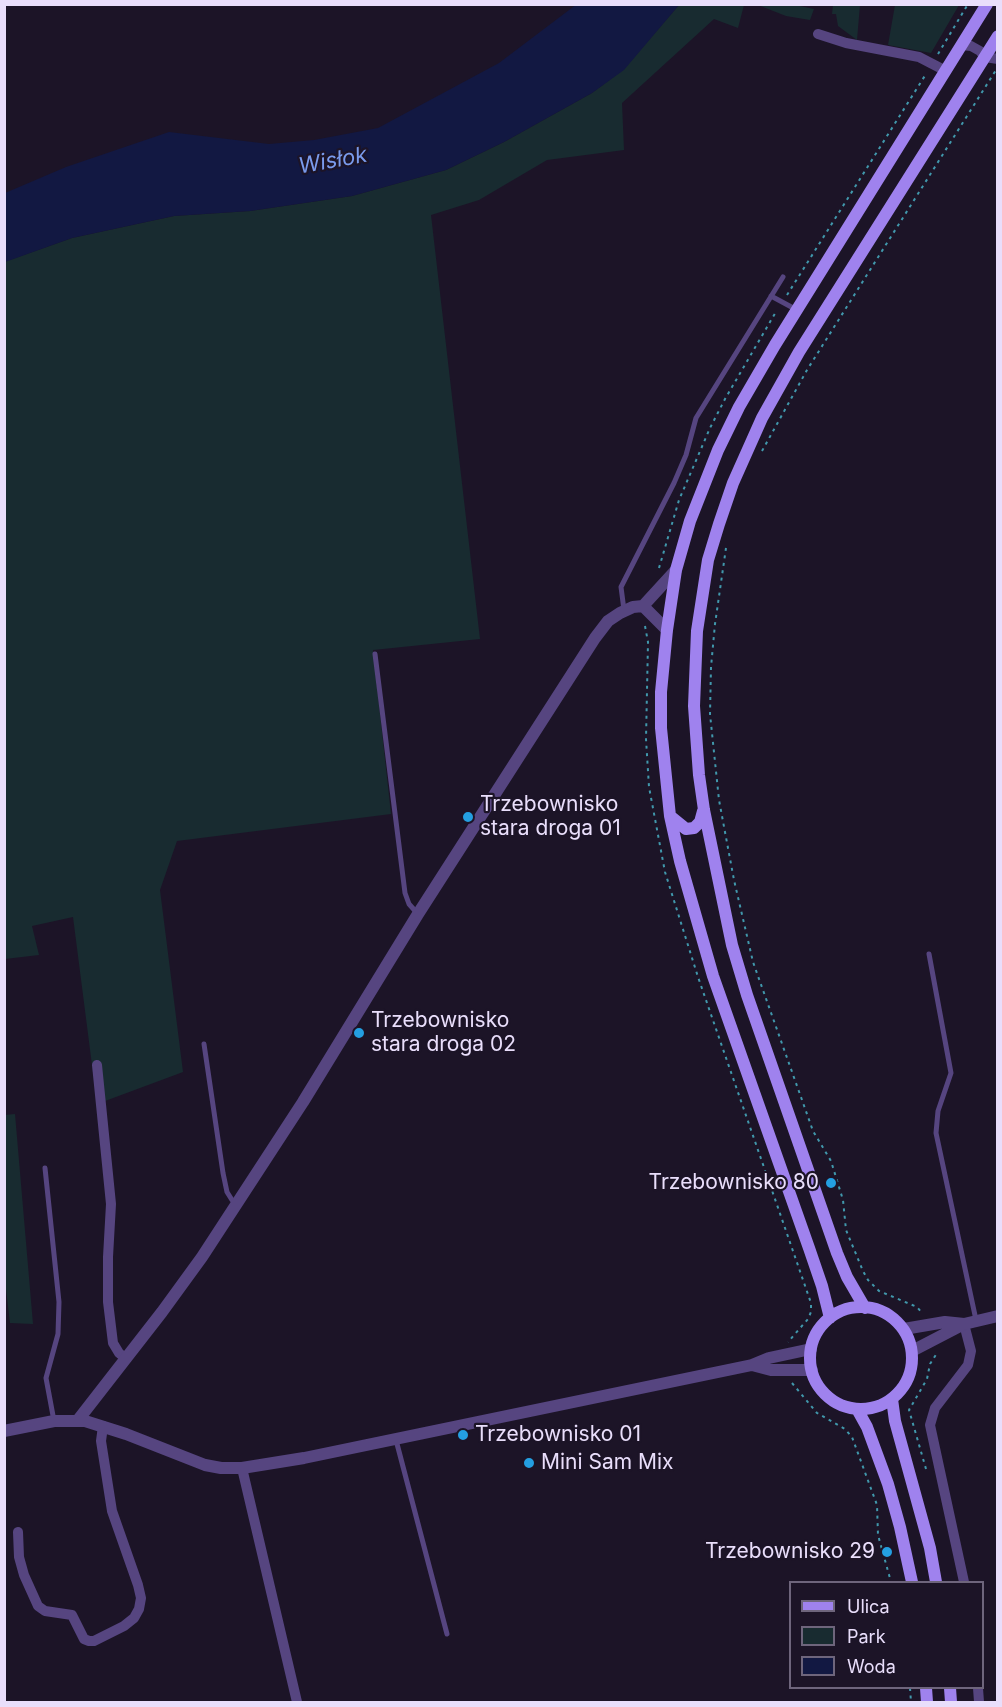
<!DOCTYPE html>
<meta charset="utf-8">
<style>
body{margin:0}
#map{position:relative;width:1002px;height:1707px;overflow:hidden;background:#1c1427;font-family:Inter,sans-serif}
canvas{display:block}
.frame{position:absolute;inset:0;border:6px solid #e9defb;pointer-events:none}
.legend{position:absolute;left:789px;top:1581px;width:195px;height:108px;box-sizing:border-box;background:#1c1427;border:2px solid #6e657c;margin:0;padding:8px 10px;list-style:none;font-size:18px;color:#e9defb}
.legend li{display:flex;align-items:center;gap:12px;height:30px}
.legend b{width:30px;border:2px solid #6e657c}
</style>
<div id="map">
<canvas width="1002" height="1707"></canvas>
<div class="frame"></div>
<ul class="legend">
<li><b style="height:8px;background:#9f82ee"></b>Ulica</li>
<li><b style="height:16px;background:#182b30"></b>Park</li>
<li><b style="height:16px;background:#121842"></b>Woda</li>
</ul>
</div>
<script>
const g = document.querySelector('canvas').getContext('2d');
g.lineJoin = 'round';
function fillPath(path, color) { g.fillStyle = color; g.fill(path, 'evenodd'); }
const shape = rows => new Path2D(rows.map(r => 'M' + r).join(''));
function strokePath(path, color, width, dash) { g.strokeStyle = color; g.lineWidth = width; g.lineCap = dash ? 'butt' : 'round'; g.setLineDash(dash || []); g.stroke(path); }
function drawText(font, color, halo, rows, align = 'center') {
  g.font = font + ' Inter,sans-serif'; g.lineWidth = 4.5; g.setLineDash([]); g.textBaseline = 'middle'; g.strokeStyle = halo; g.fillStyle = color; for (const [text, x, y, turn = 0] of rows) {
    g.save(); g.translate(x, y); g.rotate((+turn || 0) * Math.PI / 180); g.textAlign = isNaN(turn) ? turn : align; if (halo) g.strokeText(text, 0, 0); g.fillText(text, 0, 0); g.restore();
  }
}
fillPath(shape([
 [679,5,744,5,738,28,714,19,622,103,624,150,547,160,479,200,431,215,480,639,373,650,391,814,177,841,160,890,183,1072,97,1104,73,917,32,926,39,955,5,959,4,262,72,238,174,216,250,211,352,196,446,170,504,142,592,93,624,69],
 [758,5,795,5,814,9,810,20,786,16],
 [833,5,860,5,857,40,838,26,836,14,832,14],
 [895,5,895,4,959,5,931,53,888,45],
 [15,1114,33,1324,10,1323,5,1281,5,1115]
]), '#182b30');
fillPath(shape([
 [577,4,679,5,624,70,592,93,504,142,446,170,352,196,250,211,174,216,72,238,5,262,5,193,66,167,169,132,269,144,314,140,378,128,499,63]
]), '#121842');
strokePath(shape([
 [938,54,968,4],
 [787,295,926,74],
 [762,451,807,370,996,70],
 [726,548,715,624,711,667,710,714,719,800,734,880,753,962,813,1131,831,1161,843,1200,846,1230,863,1271,868,1280,879,1291,917,1307,923,1314],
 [659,568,679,500,710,428,725,399,777,310],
 [645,626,648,642,646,739,649,787,665,872,698,977,811,1303,811,1312,808,1319,788,1342],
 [792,1383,817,1413,845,1429,852,1437,877,1505,878,1535,891,1582],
 [926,1469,909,1410,927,1379,930,1364,937,1353],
 [910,1688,911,1702]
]), '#4198ac', 2, [3, 4.5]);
strokePath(shape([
 [771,296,797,310],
 [624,610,621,587,674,483,686,455,696,418,783,277],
 [375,654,405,893,409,904,417,913],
 [929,954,951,1073,938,1111,936,1133,976,1320],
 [204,1044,223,1173,227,1192,232,1200,236,1202],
 [45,1168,59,1302,58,1334,46,1378,54,1421],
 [396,1440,447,1634]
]), '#564580', 5);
strokePath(shape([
 [818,34,846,43,919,57,946,71],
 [961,45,971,46,980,51,985,57,998,59],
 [97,1065,111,1204,108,1257,108,1302,113,1343,119,1353,125,1358],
 [964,1324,971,1351,968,1365,935,1408,930,1425,964,1582],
 [242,1468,297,1702],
 [18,1532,19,1557,24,1575,38,1606,45,1611,72,1615,84,1639,89,1641,94,1641,124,1626,134,1618,139,1609,141,1598,138,1585,112,1511,101,1441,103,1426],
 [978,1688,979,1702]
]), '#564580', 10);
strokePath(shape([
 [643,606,667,630],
 [904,1329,945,1322,964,1324],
 [912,1351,964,1324,998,1316],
 [752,1365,771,1370,812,1370],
 [78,1420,162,1312,202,1257,303,1102,418,914,595,638,608,621,620,613,633,607,643,606,676,570],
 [4,1431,54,1421,85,1421,126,1434,205,1465,221,1468,242,1468,304,1458,752,1365,769,1358,811,1349]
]), '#564580', 12);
strokePath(shape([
 [670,816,686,829,694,828,700,822,703,811],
 '810 1358a51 51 0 1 1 102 0a51 51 0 1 1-102 0Z',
 [865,1308,847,1277,837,1253,747,995,732,945,704,810,699,775,694,706,697,631,708,560,719,524,733,483,762,418,799,352,998,36],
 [830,1318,822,1286,809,1248,713,976,680,861,670,816,661,728,661,692,667,630,676,570,690,521,718,450,739,407,775,345,987,4],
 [892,1399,895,1421,930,1548,936,1582],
 [857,1409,867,1427,888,1484,900,1527,912,1582],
 [926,1688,927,1702],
 [950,1688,951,1702]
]), '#9f82ee', 12);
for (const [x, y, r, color] of [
 [468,817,6,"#249fe1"],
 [359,1033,6,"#249fe1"],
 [831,1183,6,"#249fe1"],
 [463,1435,6,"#249fe1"],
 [529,1463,6,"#249fe1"],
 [887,1552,6,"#249fe1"]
]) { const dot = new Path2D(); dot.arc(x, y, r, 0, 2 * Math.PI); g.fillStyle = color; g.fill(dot); strokePath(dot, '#1c1427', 2); }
drawText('21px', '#e9defb', '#1c1427', [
 ["Trzebownisko",480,805],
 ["stara droga 01",480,829],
 ["Trzebownisko",371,1021],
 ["stara droga 02",371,1045],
 ["Trzebownisko 80",819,1183,"right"],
 ["Trzebownisko 01",475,1435],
 ["Mini Sam Mix",541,1463],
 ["Trzebownisko 29",875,1552,"right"]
], 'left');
drawText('italic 22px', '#7a9bed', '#1c1427', [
 ["Wisłok",333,161,-10]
]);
</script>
